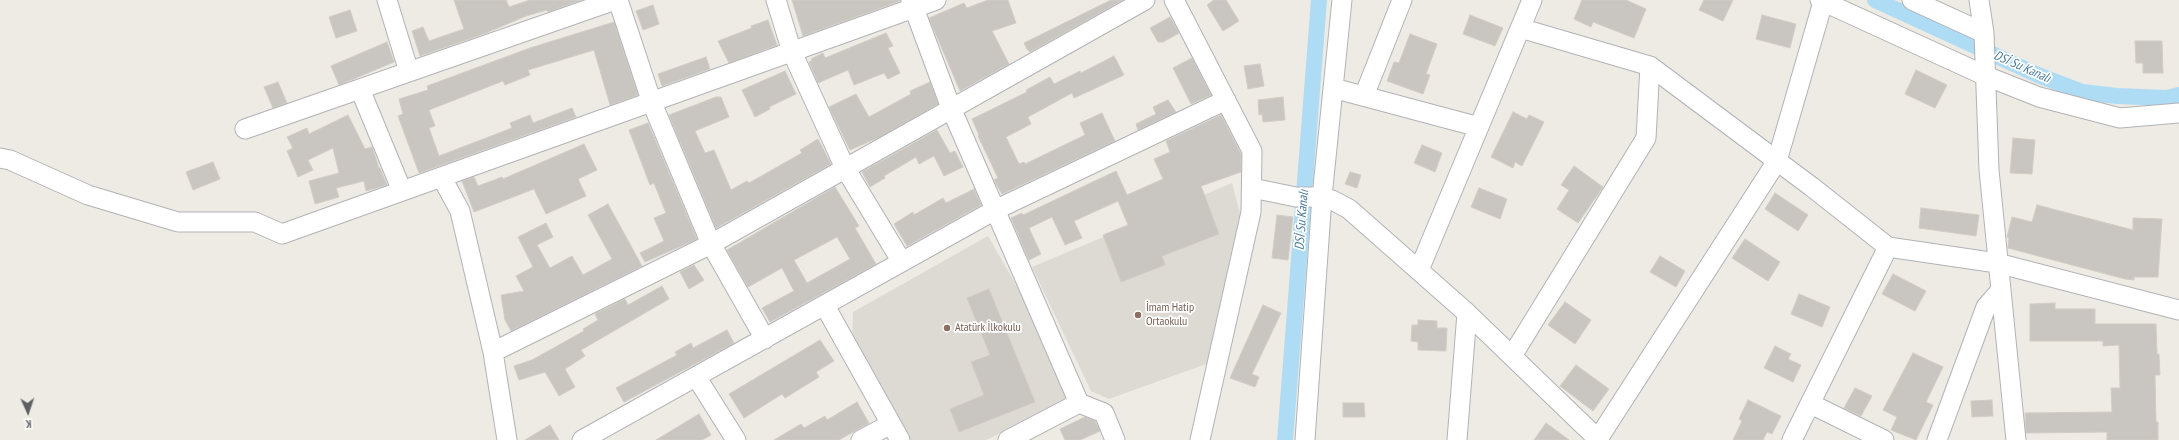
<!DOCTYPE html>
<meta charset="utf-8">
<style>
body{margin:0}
#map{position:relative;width:2179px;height:440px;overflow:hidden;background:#eeebe5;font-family:"PT Sans Narrow",sans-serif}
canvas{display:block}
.north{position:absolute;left:8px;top:392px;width:40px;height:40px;-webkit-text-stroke:3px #fff;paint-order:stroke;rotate:177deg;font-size:11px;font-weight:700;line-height:16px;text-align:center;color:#5d6164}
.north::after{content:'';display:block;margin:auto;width:14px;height:18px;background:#5d6164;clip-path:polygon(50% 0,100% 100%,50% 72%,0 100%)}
</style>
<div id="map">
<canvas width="2179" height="440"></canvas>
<div class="north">K</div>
</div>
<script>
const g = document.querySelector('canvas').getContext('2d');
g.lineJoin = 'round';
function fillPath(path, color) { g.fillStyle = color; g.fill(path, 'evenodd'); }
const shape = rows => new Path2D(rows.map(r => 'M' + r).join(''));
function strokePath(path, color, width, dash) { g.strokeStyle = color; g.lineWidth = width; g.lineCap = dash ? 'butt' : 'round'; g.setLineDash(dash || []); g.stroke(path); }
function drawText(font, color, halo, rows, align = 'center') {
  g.font = font + ' "PT Sans Narrow",sans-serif'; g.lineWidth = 3.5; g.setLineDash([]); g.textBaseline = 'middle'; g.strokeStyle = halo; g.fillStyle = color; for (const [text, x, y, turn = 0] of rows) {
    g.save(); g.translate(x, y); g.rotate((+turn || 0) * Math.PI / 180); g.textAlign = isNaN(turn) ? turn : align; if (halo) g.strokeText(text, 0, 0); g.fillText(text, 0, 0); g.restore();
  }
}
fillPath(shape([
 [1232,183,1243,224,1209,363,1109,399,1091,391,1032,267],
 [988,236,1080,397,986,440,910,440,852,344,853,312]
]), '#dddad4');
strokePath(shape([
 [1875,0,2038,75,2082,92,2117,96,2167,98,2179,95],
 [1285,440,1319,0]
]), '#aedcf5', 16);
const building = shape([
 [454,0,506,0,509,7,530,0,581,0,548,12,547,10,526,16,486,33,420,56,412,31,423,27,429,41,464,29,454,0],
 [792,0,900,0,900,1,803,36,792,0],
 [988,0,1008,0,1016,23,992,31,1009,64,960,91,929,18,964,3,967,8,988,0],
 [1111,0,1123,0,1030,52,1027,49,1024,43,1111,0],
 [1214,0,1226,0,1239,21,1223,31,1207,5,1214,0],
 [1582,0,1626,0,1646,9,1634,38,1593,22,1591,27,1574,19,1582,0],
 [1704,0,1733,0,1723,21,1699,10,1704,0],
 [653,5,659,24,643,30,636,11,653,5],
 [350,10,357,31,336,38,329,17,350,10],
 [1470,15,1503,28,1495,46,1463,34,1470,15],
 [1762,15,1796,24,1790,48,1756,39,1762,15],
 [1170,17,1179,33,1163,42,1158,42,1150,28,1170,17],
 [768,20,777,45,729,63,718,41,752,28,751,26,768,20],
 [614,22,638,95,610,105,594,50,528,70,530,75,505,85,503,81,429,110,435,126,429,128,439,156,512,128,510,123,530,115,533,123,572,108,576,117,419,173,398,116,403,114,399,99,428,90,427,86,530,48,614,22],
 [886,33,893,46,888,48,900,73,888,79,884,73,854,85,848,70,818,83,809,62,812,61,811,59,823,53,825,58,886,33],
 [1410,34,1437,44,1426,74,1430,75,1423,94,1387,81,1394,62,1399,63,1410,34],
 [2135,41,2162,41,2163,73,2143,73,2143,63,2136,63,2135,41],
 [387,42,394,62,339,85,331,66,387,42],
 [1114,56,1124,75,1074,98,1072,93,1028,117,1031,124,1006,137,1019,164,1024,162,1025,164,1085,135,1080,123,1102,113,1115,141,1002,194,994,180,998,178,978,136,979,135,972,119,1027,92,1026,90,1050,77,1054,84,1080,71,1081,73,1114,56],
 [706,57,710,69,662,86,658,74,706,57],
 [1192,58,1211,95,1191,104,1173,68,1192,58],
 [1260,64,1264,86,1248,89,1244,66,1260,64],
 [1916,70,1947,85,1935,108,1905,94,1916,70],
 [785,71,796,94,769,107,770,109,755,117,742,90,785,71],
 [278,82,287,103,273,108,264,87,278,82],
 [930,82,938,104,882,136,850,150,829,107,856,94,869,117,911,94,910,91,930,82],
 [716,97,721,97,729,117,695,131,705,153,714,150,731,190,747,181,749,183,802,153,800,150,818,139,831,164,716,228,669,115,716,97],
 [1283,97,1285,120,1263,122,1262,114,1259,115,1258,100,1283,97],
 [1168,100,1176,112,1138,130,1136,124,1156,114,1153,107,1168,100],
 [1513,112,1527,119,1529,115,1544,122,1522,166,1515,162,1513,168,1491,157,1513,112],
 [348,115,365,149,372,147,379,168,380,168,387,185,366,191,364,181,336,188,339,197,315,204,309,181,339,173,333,148,308,160,313,170,298,177,287,151,293,148,287,137,307,128,309,134,348,115],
 [1221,115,1241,154,1241,172,1201,186,1219,234,1162,256,1165,265,1121,282,1103,235,1128,225,1118,201,1074,221,1082,238,1065,245,1052,217,1029,228,1041,254,1029,260,1011,218,1022,213,1023,215,1116,171,1127,195,1163,179,1154,159,1170,152,1166,141,1221,115],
 [648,123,697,239,645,262,640,253,664,241,654,218,666,213,654,183,650,185,629,130,648,123],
 [937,130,950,153,955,151,963,167,944,176,934,156,919,164,916,157,884,176,885,178,870,187,862,172,937,130],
 [2013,138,2035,140,2032,174,2010,173,2013,138],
 [584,144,597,170,578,179,586,196,546,214,534,189,474,212,462,181,474,177,478,186,502,177,503,179,584,144],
 [1422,145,1442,153,1435,172,1414,163,1422,145],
 [213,162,220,179,193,190,186,172,213,162],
 [1574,166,1603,187,1578,223,1557,209,1569,190,1561,185,1574,166],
 [1350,172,1361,175,1357,188,1345,184,1350,172],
 [835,187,859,226,855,228,876,264,770,322,762,308,794,291,782,268,748,287,727,250,835,187],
 [837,237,850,259,807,283,794,260,837,237],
 [1479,188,1507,199,1500,219,1471,207,1479,188],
 [974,189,981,205,907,246,894,224,913,212,914,215,943,198,946,203,974,189],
 [1775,193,1808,215,1798,231,1765,209,1775,193],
 [608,204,642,266,511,331,505,320,501,295,524,291,516,276,533,267,518,237,546,223,553,237,537,245,550,268,572,256,583,275,612,259,588,215,608,204],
 [2037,205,2133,230,2133,218,2162,219,2158,277,2134,277,2134,280,2125,279,2008,248,2009,238,2007,237,2012,217,2032,222,2037,205],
 [1921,208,1979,215,1976,236,1919,228,1921,208],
 [1277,215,1293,217,1288,260,1272,258,1277,215],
 [1745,239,1780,262,1768,281,1732,258,1745,239],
 [1660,256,1685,271,1676,287,1650,272,1660,256],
 [694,265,704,280,689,289,680,272,694,265],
 [1893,274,1926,291,1915,311,1882,294,1893,274],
 [662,286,669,299,581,350,585,356,565,369,575,387,559,396,545,372,519,380,514,366,532,360,584,331,583,329,598,320,595,314,625,299,628,305,662,286],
 [989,289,1035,402,959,432,950,409,984,395,971,362,990,355,967,298,989,289],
 [1799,294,1830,307,1822,327,1791,314,1799,294],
 [1565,302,1591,320,1575,344,1548,325,1565,302],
 [2055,303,2055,309,2095,309,2095,324,2156,324,2157,354,2159,354,2160,375,2155,375,2156,422,2158,422,2158,440,2107,440,2107,432,2026,433,2025,413,2112,412,2111,388,2120,388,2119,345,2103,346,2103,341,2030,341,2030,304,2055,303],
 [1263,305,1281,313,1252,374,1259,377,1255,387,1230,378,1263,305],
 [1418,320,1437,321,1437,328,1447,328,1446,351,1418,350,1418,342,1411,341,1412,325,1418,325,1418,320],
 [727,330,734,343,624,402,616,388,677,355,675,352,691,343,693,348,727,330],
 [820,340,834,361,816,372,819,377,785,398,782,394,744,418,729,394,820,340],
 [1775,346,1791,354,1788,359,1801,365,1793,382,1764,368,1775,346],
 [1913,353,1943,367,1926,402,1933,405,1916,440,1891,430,1897,417,1883,410,1913,353],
 [1576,365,1609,389,1593,411,1560,386,1576,365],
 [1855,388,1872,396,1861,416,1844,408,1855,388],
 [1748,400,1781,416,1772,434,1767,432,1763,440,1733,440,1742,421,1739,419,1748,400],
 [1992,400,1993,416,1972,417,1971,401,1992,400],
 [857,402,869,423,839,440,774,440,801,424,804,428,825,416,827,420,857,402],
 [1343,403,1364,403,1365,417,1343,417,1343,403],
 [699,414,711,435,702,440,656,440,699,414],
 [1085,417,1095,421,1100,431,1080,440,1065,440,1060,429,1085,417],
 [1546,423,1569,440,1534,440,1546,423],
 [550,425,559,440,525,440,550,425]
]);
fillPath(building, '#c9c6c2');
strokePath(building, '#d2ccc4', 1);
const minor = shape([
 [387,0,409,72],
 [618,0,652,103,711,244,765,339],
 [776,0,792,52,845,168,902,262],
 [911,0,951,108,1079,403,1104,413,1115,440],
 [1174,0,1252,151,1251,212,1200,440],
 [1820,0,1986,76,2039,97,2120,118,2179,113],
 [1912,0,1984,33],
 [1979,0,1984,33,1989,170,2016,440],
 [1520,28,1650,66,1812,187,1888,247],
 [1333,88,1479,127],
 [360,89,402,191],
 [1364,96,1402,0],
 [245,129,615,0],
 [0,158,10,160,88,195,178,222,255,222,282,234,936,0],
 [442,178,460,211,493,352,507,440],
 [1252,188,1296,197,1322,197,1332,200,1349,209,1467,313,1599,440],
 [1419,270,1532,0],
 [825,306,900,440],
 [493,352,711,244,1145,0],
 [1512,356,1646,138,1650,66],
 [697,378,736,440],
 [1811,404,1884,440],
 [1598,439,1777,161,1823,2],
 [582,440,995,210,1226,100],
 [861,440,891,424],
 [1008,440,1079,403],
 [1305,440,1322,197,1342,0],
 [1457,440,1467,313],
 [1792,440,1888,247,1997,263,2179,310],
 [1937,440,1986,307,2000,291]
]);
strokePath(minor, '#b0b3b6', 21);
strokePath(minor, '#fff', 19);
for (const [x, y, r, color] of [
 [1138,315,4,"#8d6e63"],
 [947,328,4,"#8d6e63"]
]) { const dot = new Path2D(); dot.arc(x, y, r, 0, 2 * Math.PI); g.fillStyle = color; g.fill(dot); strokePath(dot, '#fff', 1.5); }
drawText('12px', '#785e54', '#fff', [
 ["İmam Hatip",1146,308],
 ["Ortaokulu",1146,322],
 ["Atatürk İlkokulu",955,328]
], 'left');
drawText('italic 13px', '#497a9d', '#fff', [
 ["DSİ Su Kanalı",2022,67,24],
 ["DSİ Su Kanalı",1302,220,-86]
]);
</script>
